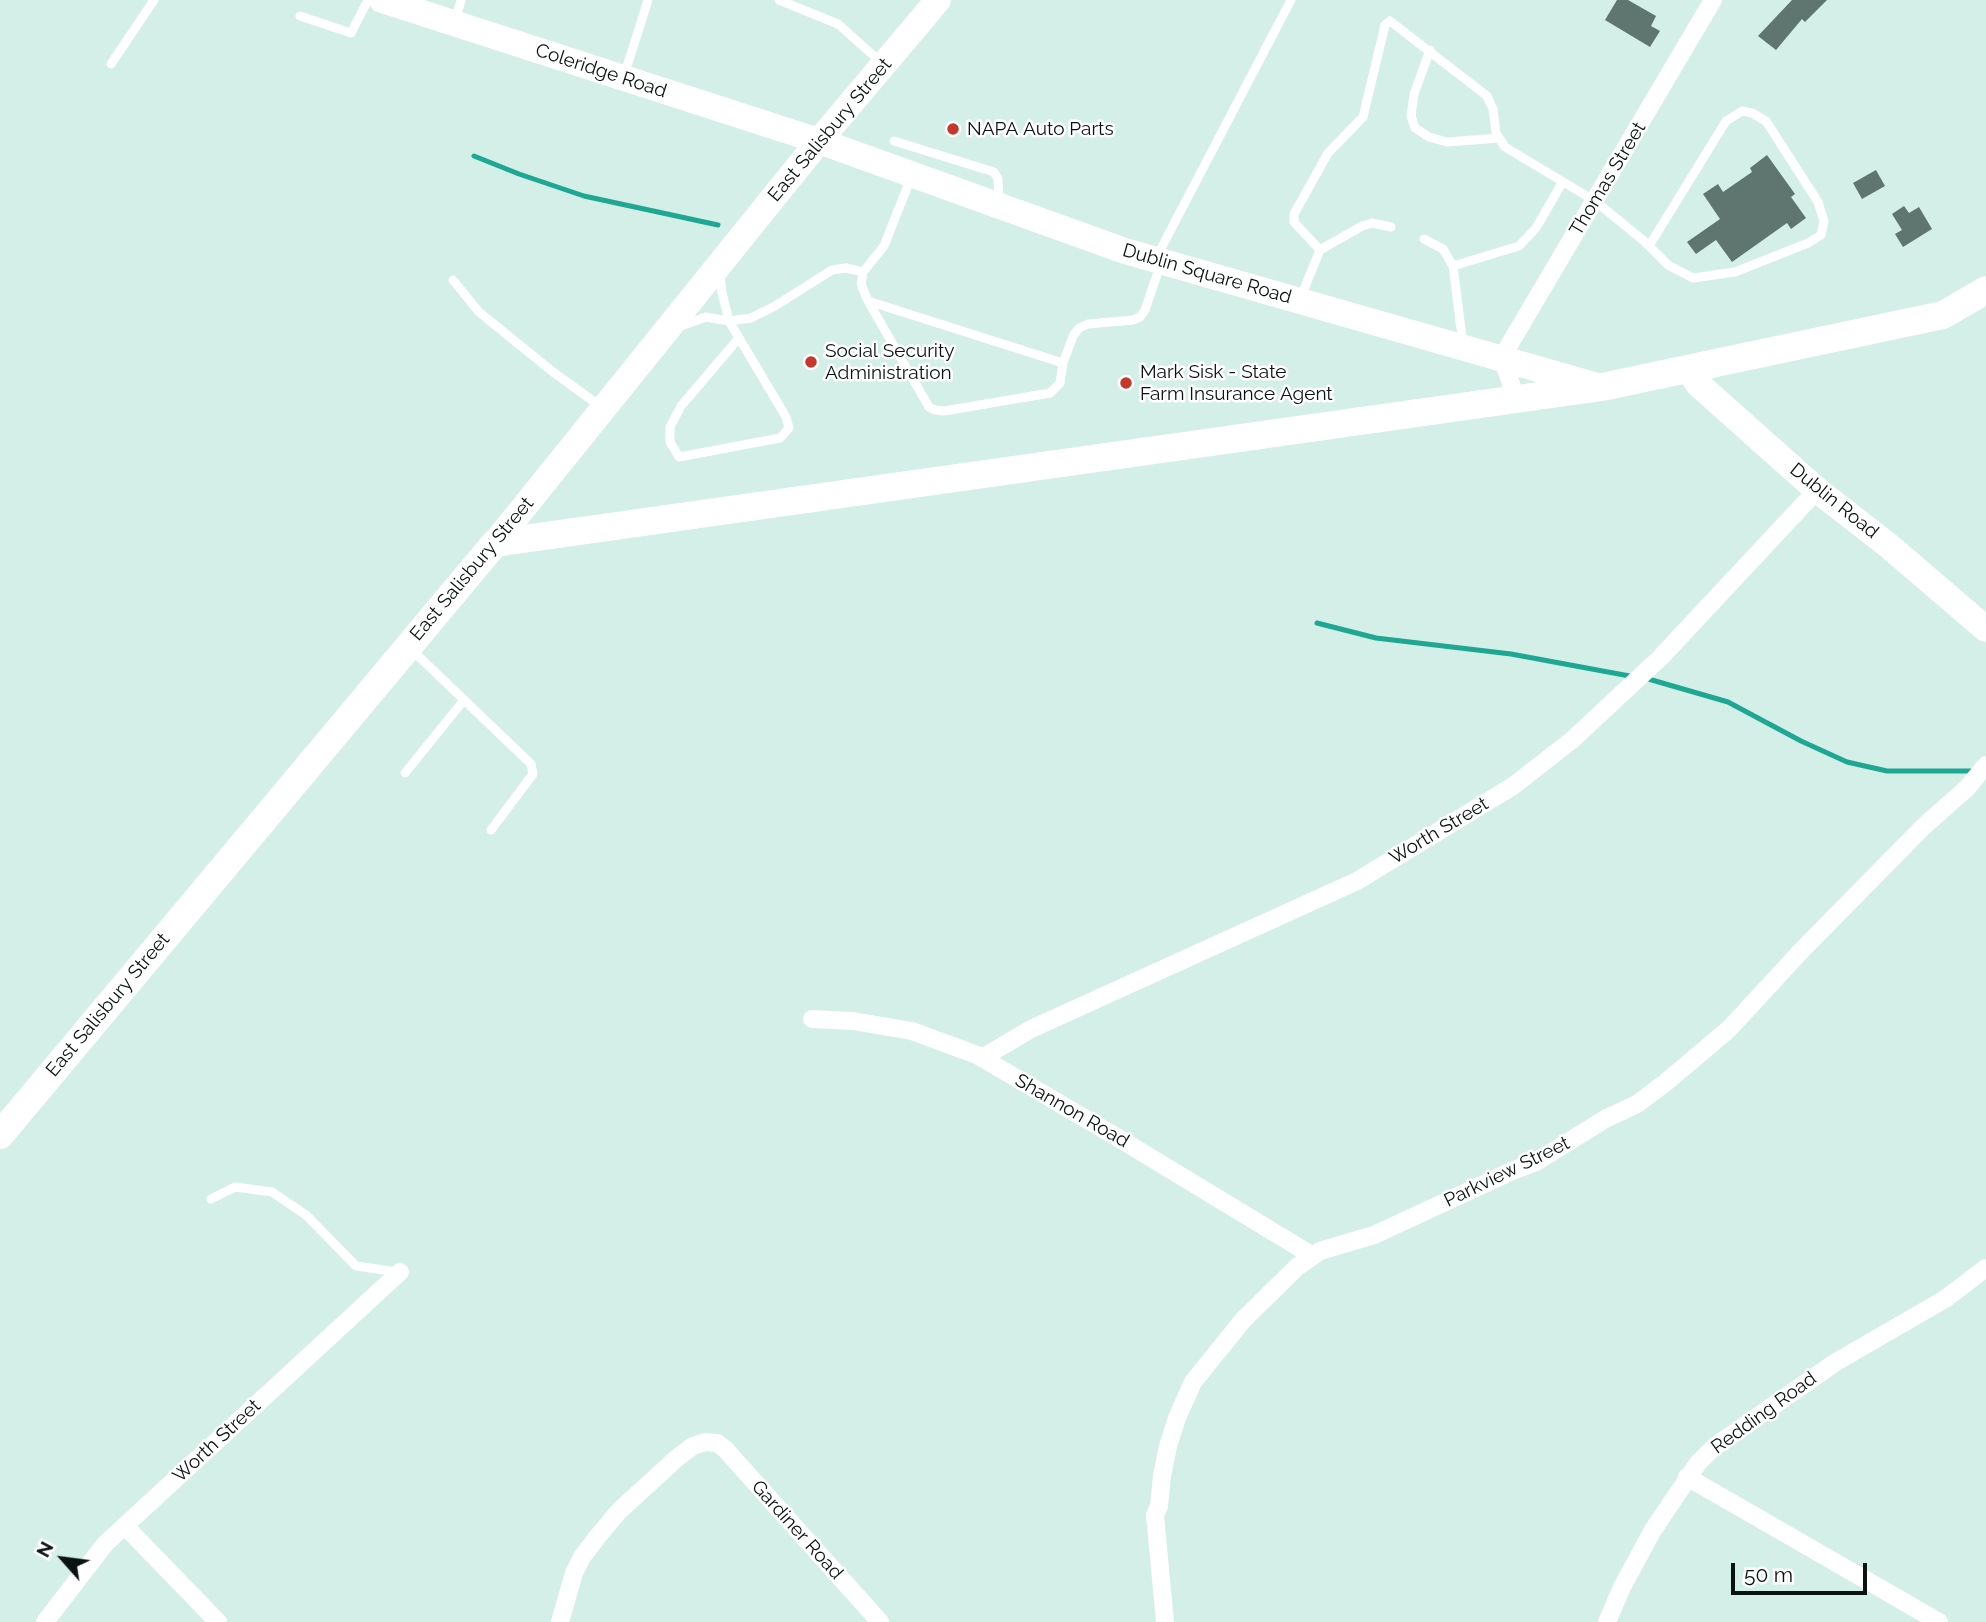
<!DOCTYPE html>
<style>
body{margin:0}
#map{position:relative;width:1986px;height:1622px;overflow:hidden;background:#d4eee8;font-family:Raleway,sans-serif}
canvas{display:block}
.north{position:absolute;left:28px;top:1524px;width:70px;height:70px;-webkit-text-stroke:5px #fff;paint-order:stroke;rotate:298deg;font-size:19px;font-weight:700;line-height:28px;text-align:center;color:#0a1311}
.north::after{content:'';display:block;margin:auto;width:24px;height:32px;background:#0a1311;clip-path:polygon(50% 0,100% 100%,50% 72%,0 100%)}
.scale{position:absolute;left:1731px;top:1563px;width:136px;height:32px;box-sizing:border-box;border:4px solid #0a1311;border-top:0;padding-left:9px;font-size:21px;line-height:24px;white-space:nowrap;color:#0a1311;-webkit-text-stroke:5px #fff;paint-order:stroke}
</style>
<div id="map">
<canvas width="1986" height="1622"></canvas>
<div class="north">N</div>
<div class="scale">50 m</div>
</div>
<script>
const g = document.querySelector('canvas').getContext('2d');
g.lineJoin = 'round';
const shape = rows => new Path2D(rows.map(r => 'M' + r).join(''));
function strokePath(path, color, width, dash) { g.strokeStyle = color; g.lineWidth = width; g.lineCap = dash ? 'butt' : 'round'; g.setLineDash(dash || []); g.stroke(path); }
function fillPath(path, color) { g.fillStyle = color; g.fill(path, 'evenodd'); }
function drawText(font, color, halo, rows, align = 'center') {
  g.font = font + ' Raleway,sans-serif'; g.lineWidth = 5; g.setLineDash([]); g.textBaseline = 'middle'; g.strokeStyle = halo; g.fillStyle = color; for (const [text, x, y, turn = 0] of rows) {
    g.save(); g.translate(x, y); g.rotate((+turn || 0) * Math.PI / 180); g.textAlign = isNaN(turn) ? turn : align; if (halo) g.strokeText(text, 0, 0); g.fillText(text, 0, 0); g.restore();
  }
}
strokePath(shape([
 [474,156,519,174,584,196,718,225],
 [1317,623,1376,638,1511,654,1635,677],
 [1645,678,1728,702,1801,741,1847,762,1887,771,1977,771]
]), '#1ea792', 5);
fillPath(shape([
 [1617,0,1628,0,1656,16,1651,26,1660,31,1650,47,1605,20],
 [1792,0,1827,0,1805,22,1802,19,1776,50,1758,36],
 [1767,155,1795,194,1791,197,1806,218,1791,229,1787,223,1732,262,1716,240,1696,254,1687,242,1720,219,1703,194,1718,184,1723,192,1752,172,1750,168],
 [1876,170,1885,186,1862,199,1853,183],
 [1904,206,1909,213,1919,207,1932,229,1903,247,1895,234,1902,230,1892,214]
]), '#5e7570');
strokePath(shape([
 [779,0,838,24,883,64],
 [300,16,351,33,368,0],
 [455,22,461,0],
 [1430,50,1414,94,1411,116,1415,128,1429,137,1447,142,1499,138],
 [111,64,154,0],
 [624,76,648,0],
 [894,141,994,172,998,179,999,200],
 [912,175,884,246,863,272,861,284,868,301,1063,363,1073,336,1079,328,1088,324,1133,320,1140,317,1145,310,1161,263],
 [1424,239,1443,249,1453,266],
 [1320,250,1362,226,1372,223,1391,227],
 [1156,258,1291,0],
 [453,280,479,312,553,372,600,406],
 [1300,299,1320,250,1294,222,1294,214,1328,153,1363,117,1385,25,1390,21,1487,96,1493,109,1496,133,1505,147,1595,201,1644,241,1668,265,1693,278,1735,272,1808,243,1821,235,1824,221,1818,202,1766,121,1752,113,1742,111,1726,121,1649,246],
 [868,301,929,407,935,410,944,411,1050,393,1060,383,1063,363],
 [681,326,706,317,729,321,722,293,720,275],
 [739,338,681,406,670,427,670,442,679,457,780,438,789,428,786,417,729,321,751,318,775,306,832,270,846,268,863,272],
 [1463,345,1453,266,1519,246,1536,228,1562,183],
 [412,650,531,764,533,774,491,830],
 [405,773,464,700],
 [211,1199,235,1187,272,1192,306,1215,356,1266,398,1272]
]), '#fff', 9);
strokePath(shape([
 [1516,399,1502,357,1713,0],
 [812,1019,853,1021,912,1031,977,1055,1115,1136,1313,1256],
 [982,1058,1031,1029,1357,881,1513,786,1572,740,1660,658,1817,490],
 [1687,1477,1939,1622],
 [125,1526,218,1622],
 [45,1622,105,1544,400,1272],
 [560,1622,574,1573,582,1557,598,1536,619,1511,678,1457,693,1446,705,1442,717,1443,725,1449,880,1622],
 [1165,1622,1155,1515,1159,1506,1162,1476,1168,1446,1177,1418,1193,1382,1243,1320,1297,1267,1320,1251,1374,1235,1512,1171,1536,1162,1605,1119,1637,1104,1665,1083,1729,1029,1801,951,1923,827,1967,788,1986,765],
 [1607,1622,1622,1587,1653,1530,1698,1463,1714,1447,1836,1362,1945,1299,1986,1268]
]), '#fff', 18);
strokePath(shape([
 [382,0,819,141,1125,251,1601,387],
 [1688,369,1698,384,1817,490,1889,546,1986,629],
 [495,543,819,141,938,0]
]), '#fff', 26);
strokePath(shape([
 [0,1135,495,543,1602,387,1943,315,1986,290]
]), '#fff', 28);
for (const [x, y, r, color] of [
 [953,129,7,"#c5382b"],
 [811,362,7,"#c5382b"],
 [1126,383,7,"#c5382b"]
]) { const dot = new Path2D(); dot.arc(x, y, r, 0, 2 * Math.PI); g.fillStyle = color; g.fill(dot); strokePath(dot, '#fff', 2.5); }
drawText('19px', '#0a1311', '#fff', [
 ["Coleridge Road",601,71,18],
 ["East Salisbury Street",830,130,-50],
 ["Thomas Street",1608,179,-59],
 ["Dublin Square Road",1207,274,16],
 ["Dublin Road",1834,501,39],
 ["East Salisbury Street",472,569,-50],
 ["Worth Street",1439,831,-31],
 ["East Salisbury Street",108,1005,-50],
 ["Shannon Road",1072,1111,30],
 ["Parkview Street",1507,1172,-26],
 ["Redding Road",1764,1413,-36],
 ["Worth Street",217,1441,-43],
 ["Gardiner Road",797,1530,48]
]);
drawText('19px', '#0a1311', '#fff', [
 ["NAPA Auto Parts",967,129],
 ["Social Security",825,351],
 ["Administration",825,373],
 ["Mark Sisk - State",1140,372],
 ["Farm Insurance Agent",1140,394]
], 'left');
</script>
